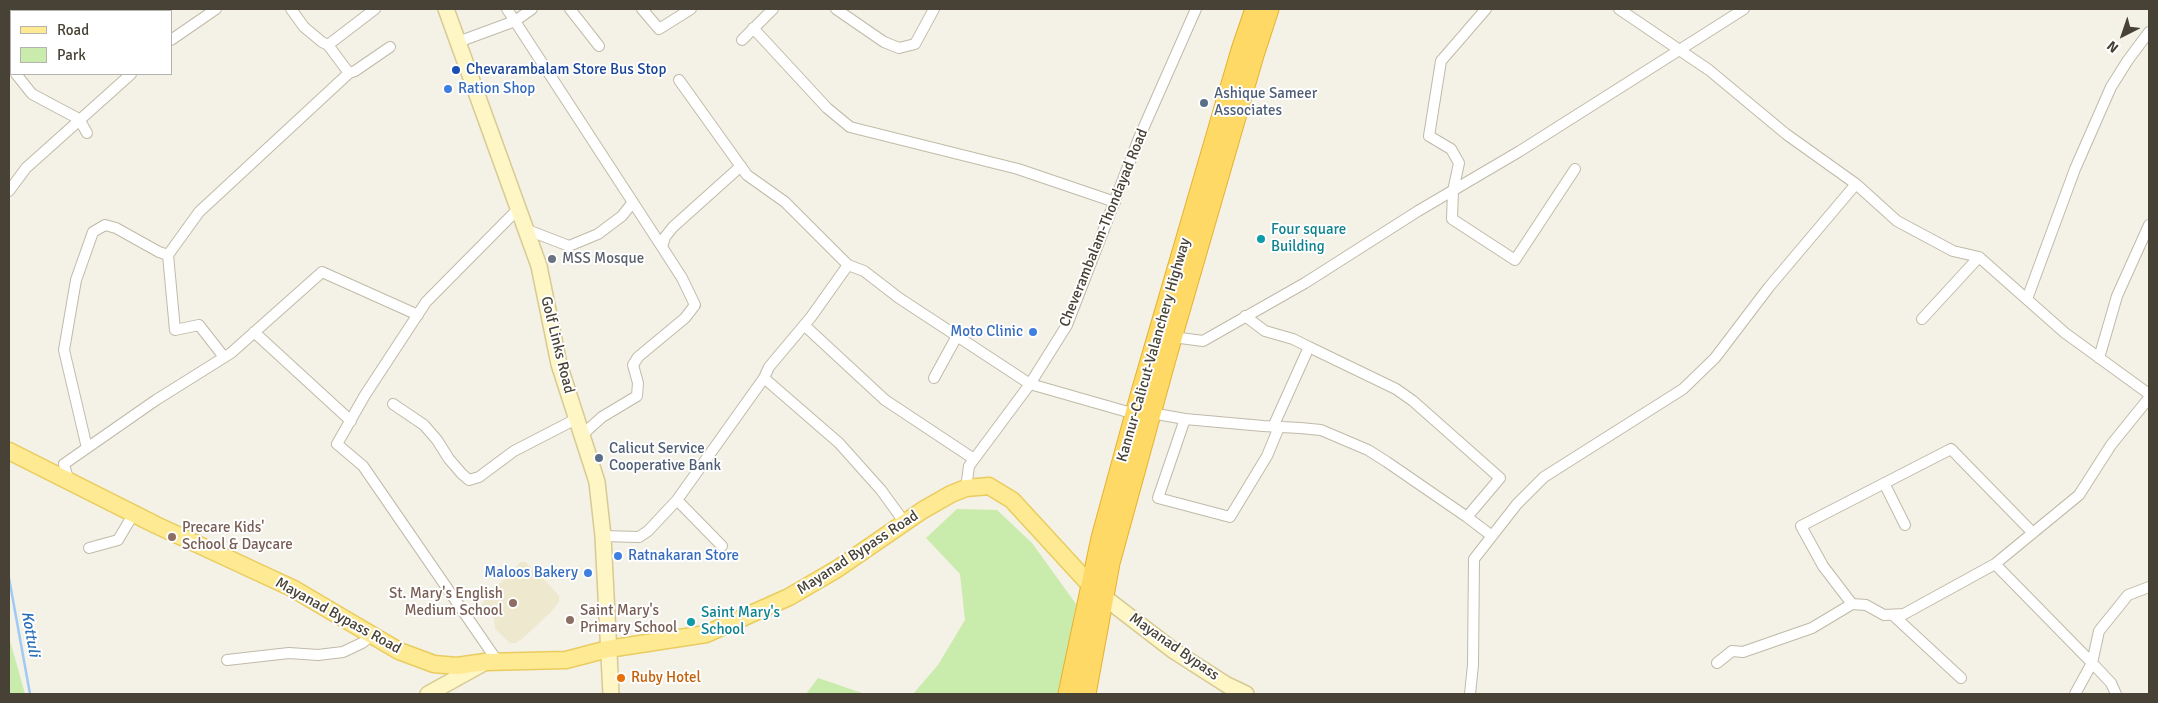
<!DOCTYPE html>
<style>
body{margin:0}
#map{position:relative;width:2158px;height:703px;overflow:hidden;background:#f4f1e6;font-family:Signika,sans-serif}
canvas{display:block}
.frame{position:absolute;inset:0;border:10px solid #474235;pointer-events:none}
.legend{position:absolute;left:10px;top:10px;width:162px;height:65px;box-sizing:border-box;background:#fff;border:1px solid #b5b3ae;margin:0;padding:6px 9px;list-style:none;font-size:15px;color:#474235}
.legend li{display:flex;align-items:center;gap:10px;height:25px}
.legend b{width:25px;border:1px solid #b5b3ae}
.north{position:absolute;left:2098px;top:10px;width:50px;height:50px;-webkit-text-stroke:4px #fff;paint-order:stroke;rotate:221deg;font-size:14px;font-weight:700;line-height:20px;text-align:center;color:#474235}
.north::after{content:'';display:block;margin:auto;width:18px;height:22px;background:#474235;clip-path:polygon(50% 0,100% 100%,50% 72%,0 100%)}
</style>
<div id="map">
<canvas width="2158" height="703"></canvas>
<div class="frame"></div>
<ul class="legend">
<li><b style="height:6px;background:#ffea94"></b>Road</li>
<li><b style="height:14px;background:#c9ebac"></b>Park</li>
</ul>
<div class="north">N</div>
</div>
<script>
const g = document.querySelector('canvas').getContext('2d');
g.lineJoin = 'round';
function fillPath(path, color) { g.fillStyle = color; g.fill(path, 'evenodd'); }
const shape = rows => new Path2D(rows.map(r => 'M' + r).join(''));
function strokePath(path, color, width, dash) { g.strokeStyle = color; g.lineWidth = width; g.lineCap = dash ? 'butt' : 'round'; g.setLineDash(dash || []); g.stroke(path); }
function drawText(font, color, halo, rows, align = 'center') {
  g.font = font + ' Signika,sans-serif'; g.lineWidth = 4; g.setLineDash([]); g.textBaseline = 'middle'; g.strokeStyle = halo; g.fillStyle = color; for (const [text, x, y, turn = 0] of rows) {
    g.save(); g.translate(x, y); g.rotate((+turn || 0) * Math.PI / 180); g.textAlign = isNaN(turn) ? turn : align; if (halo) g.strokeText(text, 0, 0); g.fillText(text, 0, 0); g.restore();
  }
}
fillPath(shape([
 [520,562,525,562,543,578,559,596,559,602,550,613,523,638,516,643,510,643,495,629,494,618,481,605,495,587,512,574]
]), '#eee8cf');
fillPath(shape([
 [957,509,997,510,1032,543,1076,604,1060,694,913,694,938,665,965,620,960,574,926,538],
 [9,637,25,694,9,694],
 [818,678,865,694,806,694]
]), '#c9ebac');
strokePath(shape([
 [9,578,30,694]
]), '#9fcaf4', 2.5);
const street = shape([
 [138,9,140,11],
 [291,9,304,27,322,42,328,45,349,73],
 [507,9,662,247],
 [570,9,599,46],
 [642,9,659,29,691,9],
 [836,9,884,42,899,48,915,44,934,9],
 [1486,9,1441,61,1429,136,1451,149,1459,163,1453,191,1452,219,1515,260,1575,169],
 [1619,9,1709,70,1786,134,1856,184,1897,221,1953,251,1979,257,2065,333,2149,394],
 [68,11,71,9],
 [753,28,827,108,850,127,1018,169,1115,202],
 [171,40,216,9],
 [742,40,773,9],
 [458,42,515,21,532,9],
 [328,45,375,9],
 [9,65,11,68],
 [16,74,32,94,79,119,87,133],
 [679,80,747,175,785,202,848,265,864,271,899,298,1030,384,1135,414],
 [9,191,26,168,131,74],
 [525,229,569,246,598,234,622,216,633,202],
 [168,255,175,330,199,325,224,357],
 [2027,299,2075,169,2111,87,2128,60,2149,32],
 [1245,316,1265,331,1293,339,1309,347],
 [1922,319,1979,257],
 [804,325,885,400,974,459],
 [254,332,351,421],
 [1173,337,1203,341,1305,283,1418,211,1520,151,1744,9],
 [2099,358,2117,296,2149,225],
 [764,378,839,443,881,490,905,523],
 [934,378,957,336],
 [393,404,424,425,437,440,449,459,462,474,469,480,479,477,514,451,576,419],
 [1151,413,1185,419,1263,426,1300,428,1321,430,1368,450,1387,462,1467,517,1500,478,1413,401,1396,389,1309,347,1273,427],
 [1185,419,1158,498,1230,517,1267,456,1279,427],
 [582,435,602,417,637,396,638,383,633,365,638,357,685,318,695,305,682,278,662,247,665,237,673,227,741,166],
 [87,448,64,350,76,280,93,232,105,225,116,228,159,252,168,255,199,212,349,73,355,71,390,47],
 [69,483,64,464,156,400,231,353,322,272,418,315],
 [1884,483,1905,525],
 [966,488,969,466,1030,384,1067,325,1139,138,1196,9],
 [677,500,722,546],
 [1467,517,1492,536],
 [603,536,639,537,648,531,677,500,764,378,769,367,811,317,848,265],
 [89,548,118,540,134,513],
 [1995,564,2096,667,2111,683,2116,694],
 [1852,604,1823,566,1801,526,1951,449,2033,533],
 [1894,616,1961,678],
 [227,660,289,653,318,655,343,652,362,643,372,635],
 [498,662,363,466,337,444,365,395,426,302,518,209],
 [1717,663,1732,651,1743,652,1812,628,1852,604,1866,605,1884,615,1904,614,1995,564,2079,495,2111,445,2149,398],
 [1470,694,1473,665,1474,559,1517,504,1544,477,1683,389,1715,358,1769,287,1856,184],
 [2075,694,2092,663,2099,631,2128,595,2149,587]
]);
const secondary = shape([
 [446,9,539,266,559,364,597,482,603,536,611,694],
 [1104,597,1174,651,1227,685,1246,694],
 [428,694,484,663]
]);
const primary = shape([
 [9,451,156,525,292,588,399,651,434,664,457,666,485,662,566,660,608,649,706,634,789,597,837,569,923,510,951,494,966,488,989,486,1012,500,1091,586]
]);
const highway = shape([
 [1068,694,1101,538,1141,392,1241,50,1255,9],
 [1086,694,1110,563,1166,359,1254,55,1269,9]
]);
strokePath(street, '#c0baa8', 12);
strokePath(secondary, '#d7ca93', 18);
strokePath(primary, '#eacc5e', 19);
strokePath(highway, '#e6b22e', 21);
strokePath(street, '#fff', 10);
strokePath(secondary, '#fff6c5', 15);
strokePath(primary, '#ffea94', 16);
strokePath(highway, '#ffd966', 19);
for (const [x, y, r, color] of [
 [456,70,5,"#1a4fb4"],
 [448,89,5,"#3f7fe0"],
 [1204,103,5,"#5c6f8a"],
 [1261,239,5,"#0f9aa8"],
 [552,259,5,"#6b7280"],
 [1033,332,5,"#3f7fe0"],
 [599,458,5,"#5c6f8a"],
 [172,537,5,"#8d6e63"],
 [618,556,5,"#3f7fe0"],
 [588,573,5,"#3f7fe0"],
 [513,603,5,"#8d6e63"],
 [570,620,5,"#8d6e63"],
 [691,622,5,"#0f9aa8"],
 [621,678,5,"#e8710a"]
]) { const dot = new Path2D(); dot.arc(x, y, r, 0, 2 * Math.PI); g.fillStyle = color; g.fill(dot); strokePath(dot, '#fff', 2); }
drawText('15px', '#164399', '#fff', [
 ["Chevarambalam Store Bus Stop",466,70]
], 'left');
drawText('15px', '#366cbe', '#fff', [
 ["Ration Shop",458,89],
 ["Moto Clinic",1023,332,"right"],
 ["Ratnakaran Store",628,556],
 ["Maloos Bakery",578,573,"right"]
], 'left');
drawText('15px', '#4e5e75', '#fff', [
 ["Ashique Sameer",1214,94],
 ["Associates",1214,111],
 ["Calicut Service",609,449],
 ["Cooperative Bank",609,466]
], 'left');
drawText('15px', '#474235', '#fff', [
 ["Cheverambalam-Thondayad Road",1104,228,-68],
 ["Golf Links Road",557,345,76],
 ["Kannur-Calicut-Valanchery Highway",1154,350,-74],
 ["Mayanad Bypass Road",858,553,-33],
 ["Mayanad Bypass Road",338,616,29],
 ["Mayanad Bypass",1174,647,35]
]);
drawText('15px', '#0d838f', '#fff', [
 ["Four square",1271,230],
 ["Building",1271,247],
 ["Saint Mary's",701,613],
 ["School",701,630]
], 'left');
drawText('15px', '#5b616d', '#fff', [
 ["MSS Mosque",562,259]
], 'left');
drawText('15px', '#785e54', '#fff', [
 ["Precare Kids'",182,528],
 ["School & Daycare",182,545],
 ["St. Mary's English",503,594,"right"],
 ["Medium School",503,611,"right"],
 ["Saint Mary's",580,611],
 ["Primary School",580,628]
], 'left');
drawText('15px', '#c56008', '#fff', [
 ["Ruby Hotel",631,678]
], 'left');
drawText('italic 16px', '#286fb9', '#fff', [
 ["Kottuli",30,634,80]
]);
</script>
